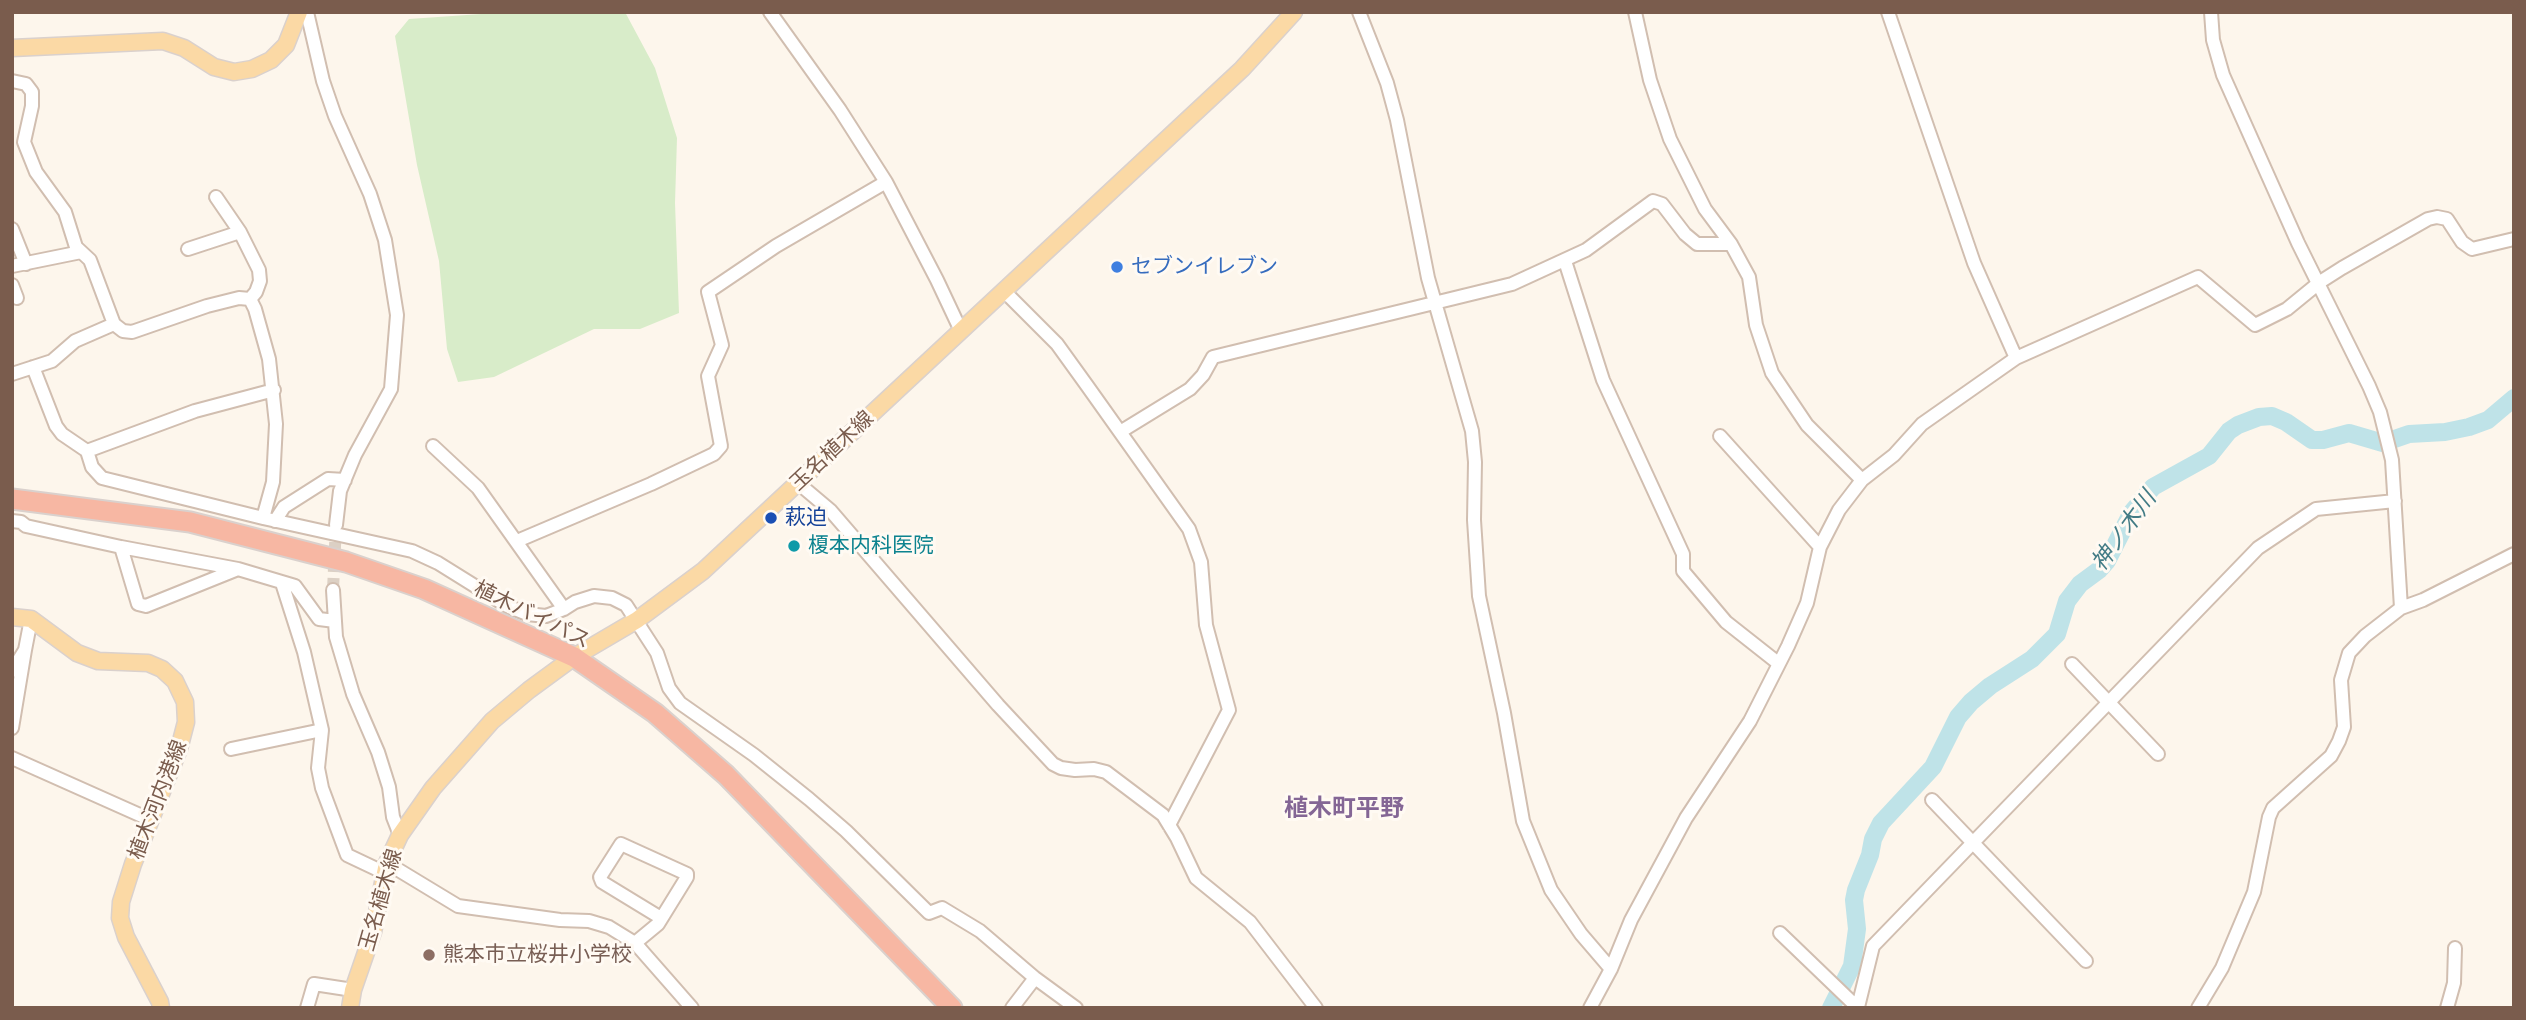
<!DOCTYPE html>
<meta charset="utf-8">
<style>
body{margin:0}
#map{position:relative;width:2526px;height:1020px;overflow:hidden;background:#fdf6ec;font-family:Quicksand,sans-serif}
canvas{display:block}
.frame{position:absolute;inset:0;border:14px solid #7a5c4d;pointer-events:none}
</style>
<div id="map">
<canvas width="2526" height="1020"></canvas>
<div class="frame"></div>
</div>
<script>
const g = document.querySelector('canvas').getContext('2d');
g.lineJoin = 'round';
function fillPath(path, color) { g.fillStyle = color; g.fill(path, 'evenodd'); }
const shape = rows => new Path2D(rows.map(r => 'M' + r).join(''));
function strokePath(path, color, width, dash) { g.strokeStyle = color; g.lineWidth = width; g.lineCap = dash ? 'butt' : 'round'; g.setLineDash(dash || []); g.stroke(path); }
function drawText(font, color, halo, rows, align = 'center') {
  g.font = font + ' Quicksand,"Noto Sans JP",sans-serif'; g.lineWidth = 6; g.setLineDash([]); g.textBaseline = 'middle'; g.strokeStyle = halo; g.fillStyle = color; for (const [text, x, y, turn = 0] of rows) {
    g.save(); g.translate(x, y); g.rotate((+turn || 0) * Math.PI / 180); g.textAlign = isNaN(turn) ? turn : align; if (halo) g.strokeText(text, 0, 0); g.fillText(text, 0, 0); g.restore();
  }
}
fillPath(shape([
 [510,12,625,12,655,68,677,138,675,203,679,313,640,329,594,329,494,377,458,382,447,349,439,261,417,165,395,36,409,19]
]), '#d8ecc9');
strokePath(shape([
 [1831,1008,1852,966,1857,929,1854,900,1856,890,1870,855,1873,839,1881,823,1933,767,1958,717,1971,702,1990,686,2032,659,2057,634,2067,601,2080,584,2099,570,2107,561,2132,512,2153,487,2209,456,2229,431,2238,425,2259,417,2272,416,2286,422,2312,440,2323,440,2349,433,2383,443,2409,434,2445,432,2469,427,2488,420,2514,398]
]), '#bfe3e8', 18);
strokePath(shape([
 [333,590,336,525]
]), '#dcd0c4', 12, [12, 6]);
const minor = shape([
 [307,12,323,81,335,116,370,194,385,240,397,315,391,389,355,455,340,491,336,525],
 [770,12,840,110,886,182,937,280,961,331],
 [1359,12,1387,83,1397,120,1428,278,1472,431,1475,462,1474,520,1479,596,1504,713,1523,821,1551,890,1581,934,1611,969],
 [1635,12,1650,80,1670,139,1705,209,1731,244,1749,277,1756,325,1772,373,1807,425,1862,480],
 [1888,12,1974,263,2016,358],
 [2211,12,2213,40,2223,75,2298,243,2369,386,2380,412,2392,460,2401,608],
 [12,81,26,84,32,92,32,106,24,142,36,172,65,212,76,247,90,260,114,324,123,331,132,332,207,306,239,298,250,299,255,309,269,359,276,424,273,482,263,518,412,551,438,563,507,606,527,614,546,616,564,609,575,602,594,596,612,598,626,605,657,653,669,688,680,703,754,755,809,799,846,831,929,913,942,908,980,931,1035,978,1076,1008],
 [216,197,240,232,259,270,260,281,256,292,250,299],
 [12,229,26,264],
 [188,249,240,232],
 [1565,261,1603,380,1683,554,1683,571,1726,622,1778,663],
 [12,266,81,252],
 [12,285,17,298],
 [1004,291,1057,344,1088,387,1189,529,1201,562,1206,625,1229,710,1169,825],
 [33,367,56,426,62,434,87,451,92,467,102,478,263,518],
 [12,374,52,361,75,341,114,324],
 [1120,432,1190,389,1203,375,1213,357,1512,284,1586,250,1653,201,1662,204,1685,234,1697,244,1731,244],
 [1720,436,1820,547],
 [433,446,478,488,564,609],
 [87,451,195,411,274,390],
 [798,483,830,510,998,705,1053,764,1061,768,1075,770,1094,769,1106,772,1163,815,1177,838,1196,878,1250,922,1316,1008],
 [12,521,21,522,26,526,121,547,238,569,295,586,319,619,335,621],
 [275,521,284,507,328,479,345,480],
 [517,541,651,484,714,454,721,446,708,376,722,345,708,292,776,246,886,182],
 [121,547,138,604,146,606,238,569],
 [333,590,336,637,353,694,378,752,389,787,393,817,400,835],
 [2072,664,2158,754],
 [12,671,25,650,31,619],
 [12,728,25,650],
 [322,730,318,768,322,788,347,855,385,873],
 [231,749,322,730,304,652,282,583],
 [12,758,151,820],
 [1932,800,2086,961],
 [387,863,458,906,560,920,589,921,609,927,635,943,692,1008],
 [1780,933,1858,1008],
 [635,943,658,924,687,877,687,874,621,844,600,877,602,882,661,918],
 [1858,1007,1873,946,2258,548,2316,509,2395,501],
 [307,1008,314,984,353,990],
 [1012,1008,1035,978],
 [1590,1008,1611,969,1631,920,1686,818,1750,721,1788,646,1807,603,1820,547,1839,510,1862,480,1894,455,1922,424,2016,358,2198,277,2255,325,2287,309,2320,282,2342,268,2428,219,2437,217,2447,219,2462,242,2472,249,2514,239],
 [2198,1008,2222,968,2254,892,2269,817,2273,808,2331,756,2339,741,2344,727,2341,680,2349,653,2365,636,2401,608,2423,600,2514,554],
 [2447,1008,2454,983,2455,948]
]);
const major = shape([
 [12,48,163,41,184,48,214,67,234,72,252,69,271,60,286,45,299,12],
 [12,617,31,619,77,653,98,661,148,663,162,669,175,681,185,702,186,722,179,749,133,864,121,902,120,918,126,937,160,1002,161,1008],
 [350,1008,353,990,373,932,387,863,400,835,433,788,492,721,529,690,574,657,637,620,703,571,1242,69,1294,12]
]);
const highway = shape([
 [12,499,190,522,346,562,424,589,574,657,655,713,726,775,952,1008]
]);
strokePath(minor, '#d1beb0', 16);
strokePath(major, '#dad1cd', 19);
strokePath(highway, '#dad1cd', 23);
strokePath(minor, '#fff', 12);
strokePath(major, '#fbd9a5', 16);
strokePath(highway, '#f7b7a3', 19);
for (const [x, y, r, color] of [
 [1117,267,7,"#3f7fe0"],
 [771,518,7,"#1a4fb4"],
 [794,546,7,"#0f9aa8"],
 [429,955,7,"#8d6e63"]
]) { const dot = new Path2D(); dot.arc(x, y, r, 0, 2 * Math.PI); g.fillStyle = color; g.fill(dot); strokePath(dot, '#fffaf3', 2.5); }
drawText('21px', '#366cbe', '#fffaf3', [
 ["セブンイレブン",1131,267]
], 'left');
drawText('21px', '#7a5c4d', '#fffaf3', [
 ["玉名植木線",832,451,-43],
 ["植木バイパス",532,615,26],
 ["植木河内港線",158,800,-69],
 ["玉名植木線",381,900,-74]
]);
drawText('21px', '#164399', '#fffaf3', [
 ["萩迫",785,518]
], 'left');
drawText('21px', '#0d838f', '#fffaf3', [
 ["榎本内科医院",808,546]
], 'left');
drawText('21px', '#785e54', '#fffaf3', [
 ["熊本市立桜井小学校",443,955]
], 'left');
drawText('italic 23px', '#437c86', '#fffaf3', [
 ["神ノ木川",2124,531,-54]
]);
drawText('bold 24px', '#846695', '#fffaf3', [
 ["植木町平野",1344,809]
]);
</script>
